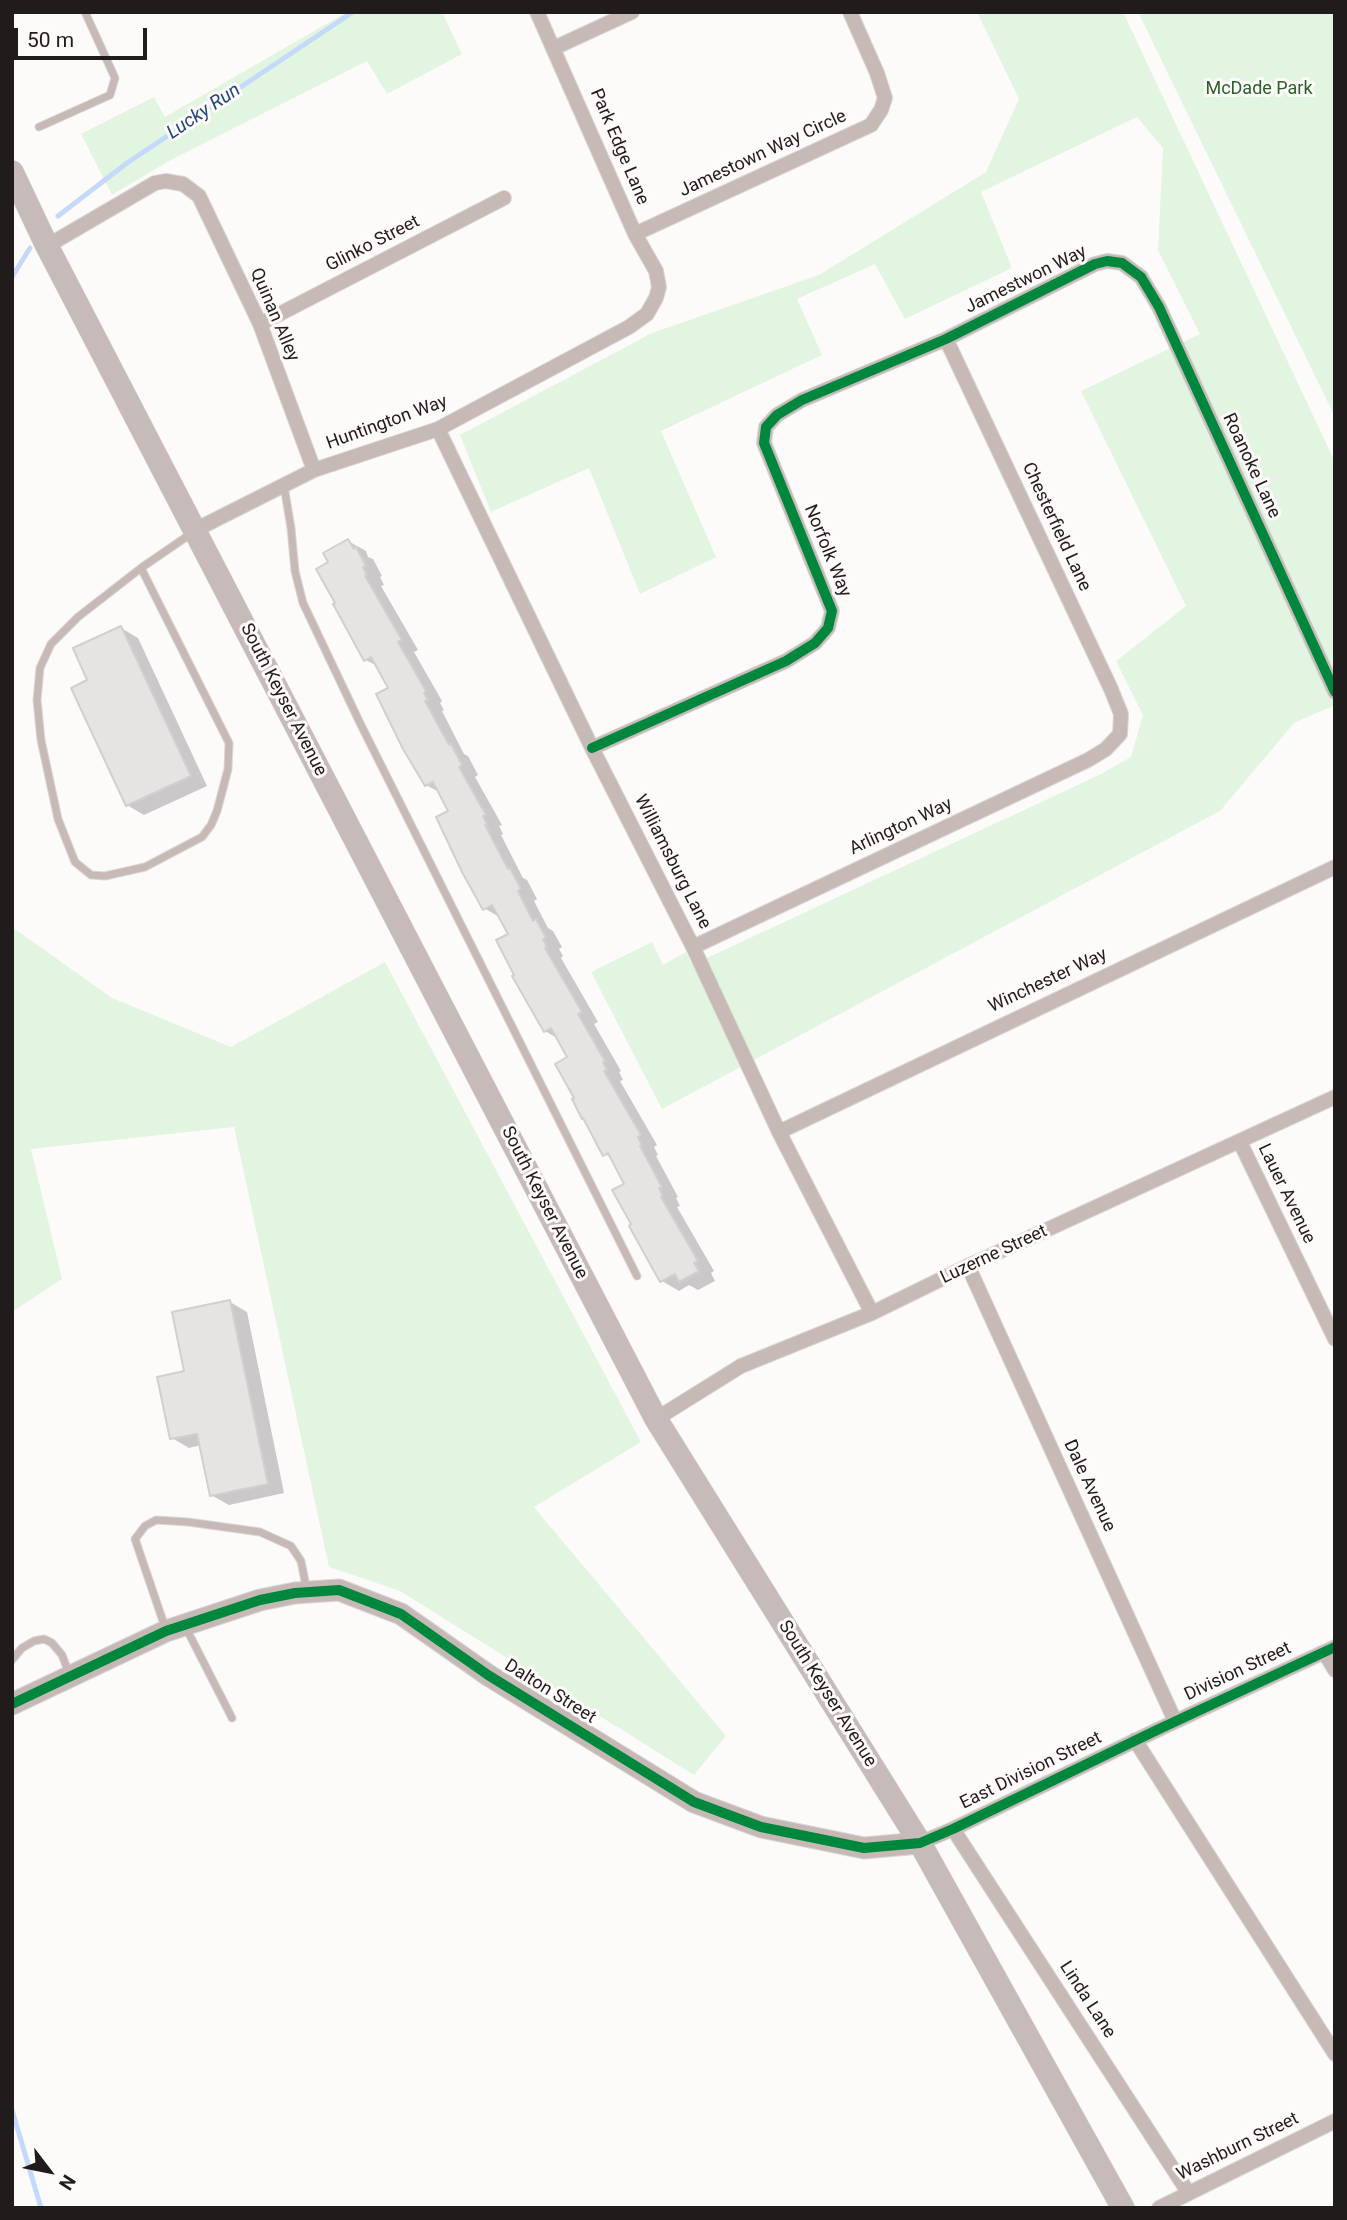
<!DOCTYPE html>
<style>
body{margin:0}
#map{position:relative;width:1347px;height:2220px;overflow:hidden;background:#fdfbfa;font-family:Roboto,sans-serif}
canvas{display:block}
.frame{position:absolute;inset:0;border:14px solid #201c1b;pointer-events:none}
.north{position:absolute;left:14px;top:2136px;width:70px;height:70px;-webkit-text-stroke:5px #fefaf9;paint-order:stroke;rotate:122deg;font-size:19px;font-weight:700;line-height:28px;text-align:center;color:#201c1b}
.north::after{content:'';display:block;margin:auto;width:24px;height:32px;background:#201c1b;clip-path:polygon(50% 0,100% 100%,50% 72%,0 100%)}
.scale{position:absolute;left:14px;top:28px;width:133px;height:32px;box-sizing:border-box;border:4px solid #201c1b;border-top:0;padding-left:9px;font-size:21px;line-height:24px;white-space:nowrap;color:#201c1b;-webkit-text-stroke:5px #fefaf9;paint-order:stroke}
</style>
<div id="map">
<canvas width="1347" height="2220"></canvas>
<div class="frame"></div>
<div class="north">N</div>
<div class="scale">50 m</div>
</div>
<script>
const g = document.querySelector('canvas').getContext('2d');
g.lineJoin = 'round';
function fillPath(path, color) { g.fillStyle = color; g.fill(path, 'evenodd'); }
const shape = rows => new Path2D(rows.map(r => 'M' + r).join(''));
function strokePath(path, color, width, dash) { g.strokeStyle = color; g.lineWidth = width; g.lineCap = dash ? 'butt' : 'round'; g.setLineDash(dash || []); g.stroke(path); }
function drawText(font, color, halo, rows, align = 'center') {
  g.font = font + ' Roboto,sans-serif'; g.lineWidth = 6; g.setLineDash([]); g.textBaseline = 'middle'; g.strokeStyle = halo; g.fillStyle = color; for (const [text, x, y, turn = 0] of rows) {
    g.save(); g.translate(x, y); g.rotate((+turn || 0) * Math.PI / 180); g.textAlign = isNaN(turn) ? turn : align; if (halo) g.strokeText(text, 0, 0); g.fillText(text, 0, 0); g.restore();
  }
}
fillPath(shape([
 [347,12,442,12,462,54,387,94,367,61,169,161,112,195,81,134,154,97,165,117],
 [977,12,1123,12,1335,462,1335,705,1294,723,1220,811,662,1109,591,972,652,942,663,965,686,952,692,965,1099,775,1131,757,1143,715,1116,661,1186,606,1081,391,1200,334,1158,250,1163,148,1137,117,981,192,1012,268,905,319,875,264,797,299,822,355,661,431,716,557,640,594,589,468,491,512,460,435,652,333,819,275,986,172,1019,99],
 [1138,12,1335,12,1335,417],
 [12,927,112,998,231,1047,385,962,641,1442,534,1507,726,1736,694,1775,400,1591,329,1567,234,1127,31,1149,62,1279,12,1312]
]), '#e2f5e0');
fillPath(shape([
 [348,541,366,551,368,557,373,559,382,576,380,577,384,585,381,586,418,650,414,652,442,701,440,703,444,710,442,711,464,754,468,756,478,775,475,777,502,825,499,826,503,834,501,835,523,878,527,880,537,899,534,901,548,928,553,931,562,947,559,949,563,956,561,958,598,1022,594,1024,621,1071,619,1072,623,1080,620,1081,657,1145,654,1147,658,1155,656,1156,678,1197,676,1198,680,1206,677,1207,714,1271,711,1273,715,1281,698,1290,689,1285,679,1291,662,1281,633,1225,626,1184,613,1159,605,1154,576,1099,570,1058,559,1039,545,1031,510,935,501,918,484,908,450,812,441,793,426,785,391,688,379,667,366,660,337,604,330,563],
 [121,628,138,638,207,786,144,815,127,805,90,681],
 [230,1302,247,1312,284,1493,229,1505,211,1495,201,1445,189,1448,172,1438,186,1373]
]), '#0003');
strokePath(shape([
 [58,216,127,163,353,12],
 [12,277,30,248],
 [12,2110,41,2208]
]), '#c5dafa', 5);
const building = shape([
 [348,539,354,549,356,547,366,566,363,567,367,575,365,576,402,640,398,642,426,691,424,693,428,700,425,701,449,745,451,744,462,765,459,767,486,815,483,816,487,824,485,825,508,869,510,868,521,889,518,891,533,921,536,919,546,938,543,939,547,947,545,948,582,1012,578,1014,605,1061,603,1062,607,1070,604,1071,641,1135,638,1137,642,1145,640,1146,662,1187,659,1188,663,1196,661,1197,698,1261,694,1263,699,1271,679,1282,675,1274,660,1282,629,1226,631,1224,612,1190,624,1184,608,1153,603,1156,583,1118,582,1119,572,1099,574,1098,555,1064,567,1057,551,1028,544,1032,512,976,514,975,496,940,508,934,492,905,483,910,462,872,436,817,448,811,433,782,425,786,403,749,376,694,388,688,371,657,364,661,333,604,335,603,316,569,328,562,323,553,348,539],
 [121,626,191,776,126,806,71,688,87,680,73,648,121,626],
 [230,1300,268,1484,210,1496,197,1434,170,1439,157,1377,184,1371,172,1312,230,1300]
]);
fillPath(building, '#e6e4e2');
strokePath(building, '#d2d0cf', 2);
const lane = shape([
 [39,127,110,95,115,78,85,12],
 [284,486,291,528,295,571,303,603,360,723,637,1276],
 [141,568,229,743,228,769,217,811,211,825,202,837,145,867,105,876,91,875,75,862,58,819,41,740,37,700,40,668,51,644,78,617,141,568,192,533],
 [185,1626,232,1718],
 [166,1630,135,1539,145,1526,156,1520,188,1522,260,1532,291,1546,301,1561,307,1591],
 [12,1660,22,1648,34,1641,44,1639,52,1643,62,1655,70,1676]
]);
const street = shape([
 [554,48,632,12],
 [635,234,871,125,881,110,885,98,877,73,850,12],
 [47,246,155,183,166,181,183,184,199,196,260,324,314,470],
 [260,324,504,198],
 [438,429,592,748,693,947,779,1132,872,1313],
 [195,530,314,470,438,429,629,327,647,314,656,298,659,287,656,271,635,234,537,12],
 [592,748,786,661,815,643,828,628,832,611,764,443,766,427,777,415,802,400,946,339,1095,264,1107,261,1122,263,1141,277,1159,307,1335,692],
 [693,947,1088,760,1106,749,1120,734,1121,714,1111,689,946,339],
 [779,1132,1335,867],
 [1240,1142,1335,1339],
 [968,1266,1175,1721],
 [656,1419,741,1366,872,1313,968,1266,1335,1097],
 [1324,1652,1335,1670],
 [1135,1740,1335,2054],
 [953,1829,1188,2192],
 [920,1843,953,1829,1157,1730,1335,1647],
 [1159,2208,1335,2121]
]);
const secondary = shape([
 [12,1704,166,1631,260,1600,295,1593,339,1590,401,1614,488,1675,694,1802,761,1827,864,1848,920,1843]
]);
const primary = shape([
 [12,172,47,246,656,1419,920,1843,1123,2208]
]);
strokePath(lane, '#d9d7d7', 9);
strokePath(street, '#d9d7d7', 16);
strokePath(secondary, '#d9d7d7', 23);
strokePath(primary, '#d9d7d7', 24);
strokePath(lane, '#c7bab6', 7);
strokePath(street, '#c7bab6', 14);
strokePath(secondary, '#c6b9b5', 21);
strokePath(primary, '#c7bbb9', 23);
strokePath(shape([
 [592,748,786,661,815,643,828,628,832,611,764,443,766,427,777,415,802,400,946,339,1095,264,1107,261,1122,263,1141,277,1159,307,1335,692],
 [12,1704,166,1631,260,1600,295,1593,339,1590,401,1614,488,1675,694,1802,761,1827,864,1848,920,1843,953,1829,1157,1730,1335,1647]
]), '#00873e', 10);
drawText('18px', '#2a612b', '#fefaf9', [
 ["McDade Park",1259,89]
]);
drawText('18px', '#201c1b', '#fefaf9', [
 ["Park Edge Lane",619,147,67],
 ["Jamestown Way Circle",763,154,-25],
 ["Glinko Street",373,244,-27],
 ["Jamestwon Way",1026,280,-26],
 ["Quinan Alley",274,315,67],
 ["Huntington Way",387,423,-20],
 ["Roanoke Lane",1251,466,65],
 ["Chesterfield Lane",1056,527,65],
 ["Norfolk Way",827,551,68],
 ["South Keyser Avenue",283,700,63],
 ["Arlington Way",901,827,-25],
 ["Williamsburg Lane",672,862,63],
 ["Winchester Way",1048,981,-25],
 ["Lauer Avenue",1286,1194,64],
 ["South Keyser Avenue",544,1203,63],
 ["Luzerne Street",994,1255,-25],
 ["Dale Avenue",1089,1486,65],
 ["Division Street",1238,1672,-25],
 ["Dalton Street",550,1692,32],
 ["South Keyser Avenue",827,1694,58],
 ["East Division Street",1031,1771,-26],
 ["Linda Lane",1087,2000,57],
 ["Washburn Street",1238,2147,-26]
]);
drawText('italic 19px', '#20467e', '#fefaf9', [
 ["Lucky Run",204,112,-34]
]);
</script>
